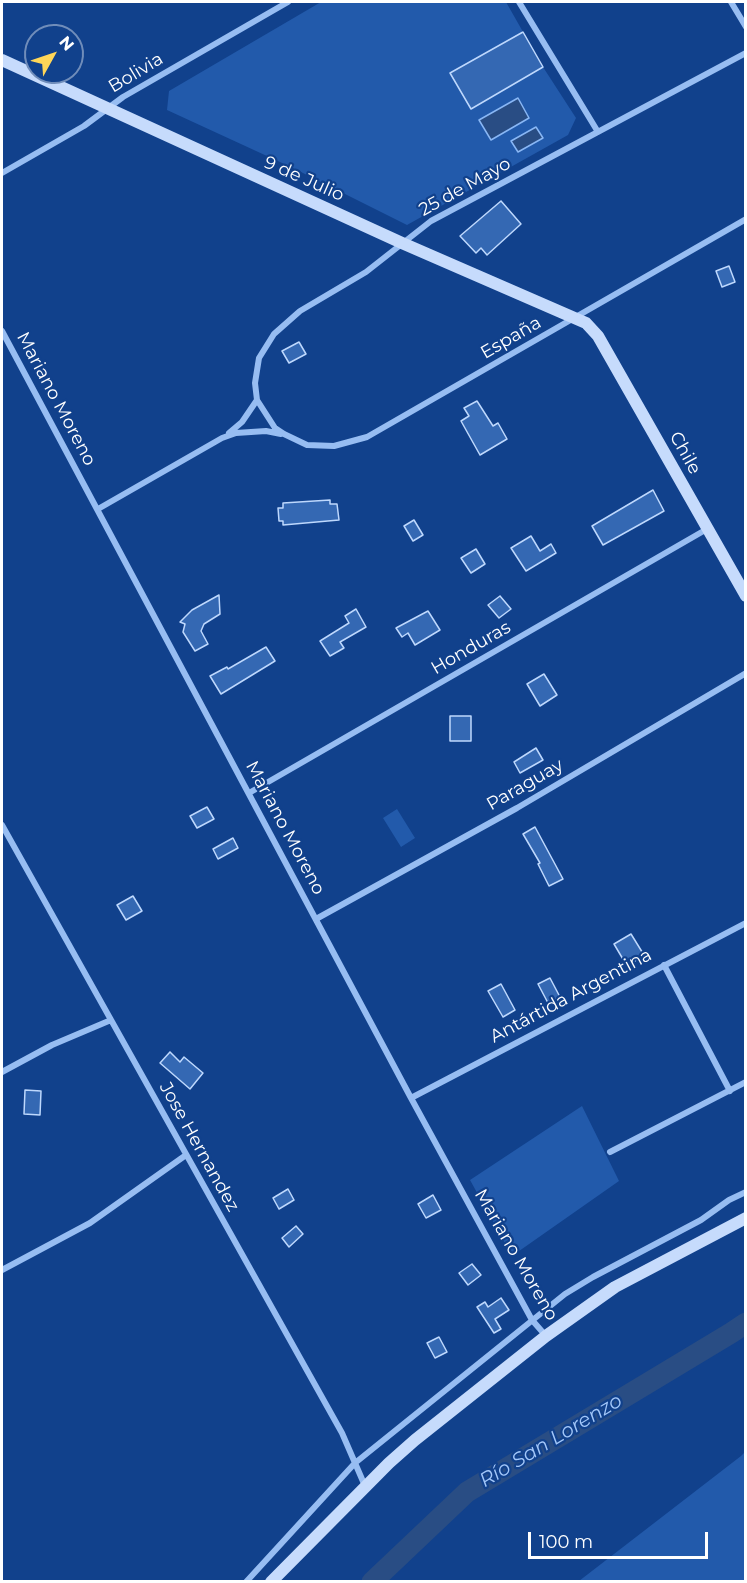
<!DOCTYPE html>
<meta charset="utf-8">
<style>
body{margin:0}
#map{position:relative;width:747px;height:1583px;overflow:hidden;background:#11418c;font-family:Montserrat,sans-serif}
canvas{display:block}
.frame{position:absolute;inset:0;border:3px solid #fff;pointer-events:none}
.north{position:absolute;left:24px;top:24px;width:60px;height:60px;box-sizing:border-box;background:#11418c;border:2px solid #708dba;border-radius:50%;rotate:50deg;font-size:16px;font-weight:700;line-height:24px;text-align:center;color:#fff}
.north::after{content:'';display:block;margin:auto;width:21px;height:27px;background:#ffd658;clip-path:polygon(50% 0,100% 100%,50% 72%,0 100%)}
.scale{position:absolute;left:528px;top:1532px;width:180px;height:27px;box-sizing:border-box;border:3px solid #fff;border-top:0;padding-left:8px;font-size:18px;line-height:21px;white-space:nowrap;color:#fff;-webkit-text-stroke:4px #11418c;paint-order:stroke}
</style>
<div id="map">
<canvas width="747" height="1583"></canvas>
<div class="frame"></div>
<div class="north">N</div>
<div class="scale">100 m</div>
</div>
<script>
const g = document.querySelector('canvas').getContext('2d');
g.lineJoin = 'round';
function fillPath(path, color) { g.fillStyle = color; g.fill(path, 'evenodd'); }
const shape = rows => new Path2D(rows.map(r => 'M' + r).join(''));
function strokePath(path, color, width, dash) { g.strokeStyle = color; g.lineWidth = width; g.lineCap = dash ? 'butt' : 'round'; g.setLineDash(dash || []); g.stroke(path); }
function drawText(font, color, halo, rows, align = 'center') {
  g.font = font + ' Montserrat,sans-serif'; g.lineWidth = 4.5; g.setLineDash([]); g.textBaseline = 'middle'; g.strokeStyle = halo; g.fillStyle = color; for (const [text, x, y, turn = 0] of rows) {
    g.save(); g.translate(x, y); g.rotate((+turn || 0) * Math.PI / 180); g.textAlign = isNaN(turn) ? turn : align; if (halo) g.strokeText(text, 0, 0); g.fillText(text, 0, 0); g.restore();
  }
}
fillPath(shape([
 [321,2,506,2,543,67,576,118,568,135,407,225,293,168,167,110,169,91],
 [397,809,415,838,401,847,383,818],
 [582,1106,619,1181,512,1256,470,1180],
 [745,1452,745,1581,579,1581,741,1456]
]), '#225aab');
const water = shape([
 [518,98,529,118,491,140,479,120,518,98],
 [536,127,543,138,518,152,511,141,536,127]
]);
fillPath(water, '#294d84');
strokePath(water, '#89b7f5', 1.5);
strokePath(shape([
 [372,1582,467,1492,731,1333,746,1323]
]), '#294d84', 21);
const building = shape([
 [523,32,543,67,471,109,450,73,523,32],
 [501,201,521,224,487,255,481,248,476,253,460,236,501,201],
 [729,266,735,282,722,287,716,271,729,266],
 [299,342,306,354,289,363,282,351,299,342],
 [477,401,493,426,498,423,507,439,480,455,461,421,469,416,464,408,477,401],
 [653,490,664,511,603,545,592,526,653,490],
 [330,500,330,504,337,504,339,520,283,525,283,521,279,521,278,508,283,508,283,503,330,500],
 [414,520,423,535,413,541,404,526,414,520],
 [531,536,540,551,551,544,556,553,526,571,511,548,531,536],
 [476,549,485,564,471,573,461,558,476,549],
 [219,595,220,614,204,624,201,631,208,644,195,651,183,632,185,624,180,622,192,610,219,595],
 [500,596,511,609,499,618,488,605,500,596],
 [356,609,366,627,340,642,344,648,330,656,320,641,349,623,345,616,356,609],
 [428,611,440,630,415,645,408,633,402,637,396,628,428,611],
 [266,647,275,661,221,694,210,676,227,667,228,669,266,647],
 [544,674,557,695,540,706,527,684,544,674],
 [450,716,471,716,471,741,450,741,450,716],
 [536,748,543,760,520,773,514,762,536,748],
 [207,807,214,819,197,828,190,816,207,807],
 [535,827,563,879,549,886,538,864,540,863,523,834,535,827],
 [233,838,238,848,218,859,213,849,233,838],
 [133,896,142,911,126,920,117,905,133,896],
 [631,934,644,955,627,966,614,944,631,934],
 [550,978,560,997,548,1003,538,984,550,978],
 [501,984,515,1010,503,1017,488,991,501,984],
 [170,1052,180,1062,184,1057,203,1073,190,1089,160,1063,170,1052],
 [25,1090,41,1091,40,1115,24,1114,25,1090],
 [288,1189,294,1200,279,1209,273,1198,288,1189],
 [433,1195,441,1210,426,1218,418,1204,433,1195],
 [296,1226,303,1234,289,1247,282,1238,296,1226],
 [472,1264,481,1275,468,1285,459,1273,472,1264],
 [501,1298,509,1310,495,1319,501,1329,494,1333,477,1307,485,1302,488,1307,501,1298],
 [439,1337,447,1352,435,1358,427,1343,439,1337]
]);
fillPath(building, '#3468b3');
strokePath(building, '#bed8fd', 1.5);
strokePath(shape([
 [519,2,598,132],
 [731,2,746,27],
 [746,53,431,221,366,272,300,311,274,334,259,358,255,383,257,400,275,428,284,434,307,445,334,446,367,437,746,219],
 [2,173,84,126,123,97,288,2],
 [2,331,411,1098,532,1320,546,1336],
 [229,433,242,422,257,400],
 [98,509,222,438,236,433,266,431,281,434],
 [249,793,707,529],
 [2,825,342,1433,365,1486],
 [316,919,517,808,746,673],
 [664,965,730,1091],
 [2,1072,52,1045,111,1020],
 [411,1098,746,923],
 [610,1152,746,1082],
 [2,1270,90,1223,186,1155],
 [246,1582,355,1463,565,1294,593,1277,701,1220,729,1200,746,1192]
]), '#97bdf2', 6);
strokePath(shape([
 [2,60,402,243,586,323,598,336,746,596],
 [271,1582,389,1463,415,1440,546,1336,615,1287,746,1218]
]), '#c6dbfc', 12);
drawText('18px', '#fff', '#11418c', [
 ["Bolivia",136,73,-31],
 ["9 de Julio",304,179,24],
 ["25 de Mayo",465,187,-29],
 ["España",511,338,-30],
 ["Mariano Moreno",56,399,62],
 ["Chile",685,453,61],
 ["Honduras",471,648,-30],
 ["Paraguay",525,785,-30],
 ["Mariano Moreno",285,828,62],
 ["Antártida Argentina",571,996,-28],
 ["Jose Hernandez",199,1147,61],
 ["Mariano Moreno",516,1255,60]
]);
drawText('italic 20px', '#a3c7f9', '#11418c', [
 ["Río San Lorenzo",551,1441,-31]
]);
</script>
